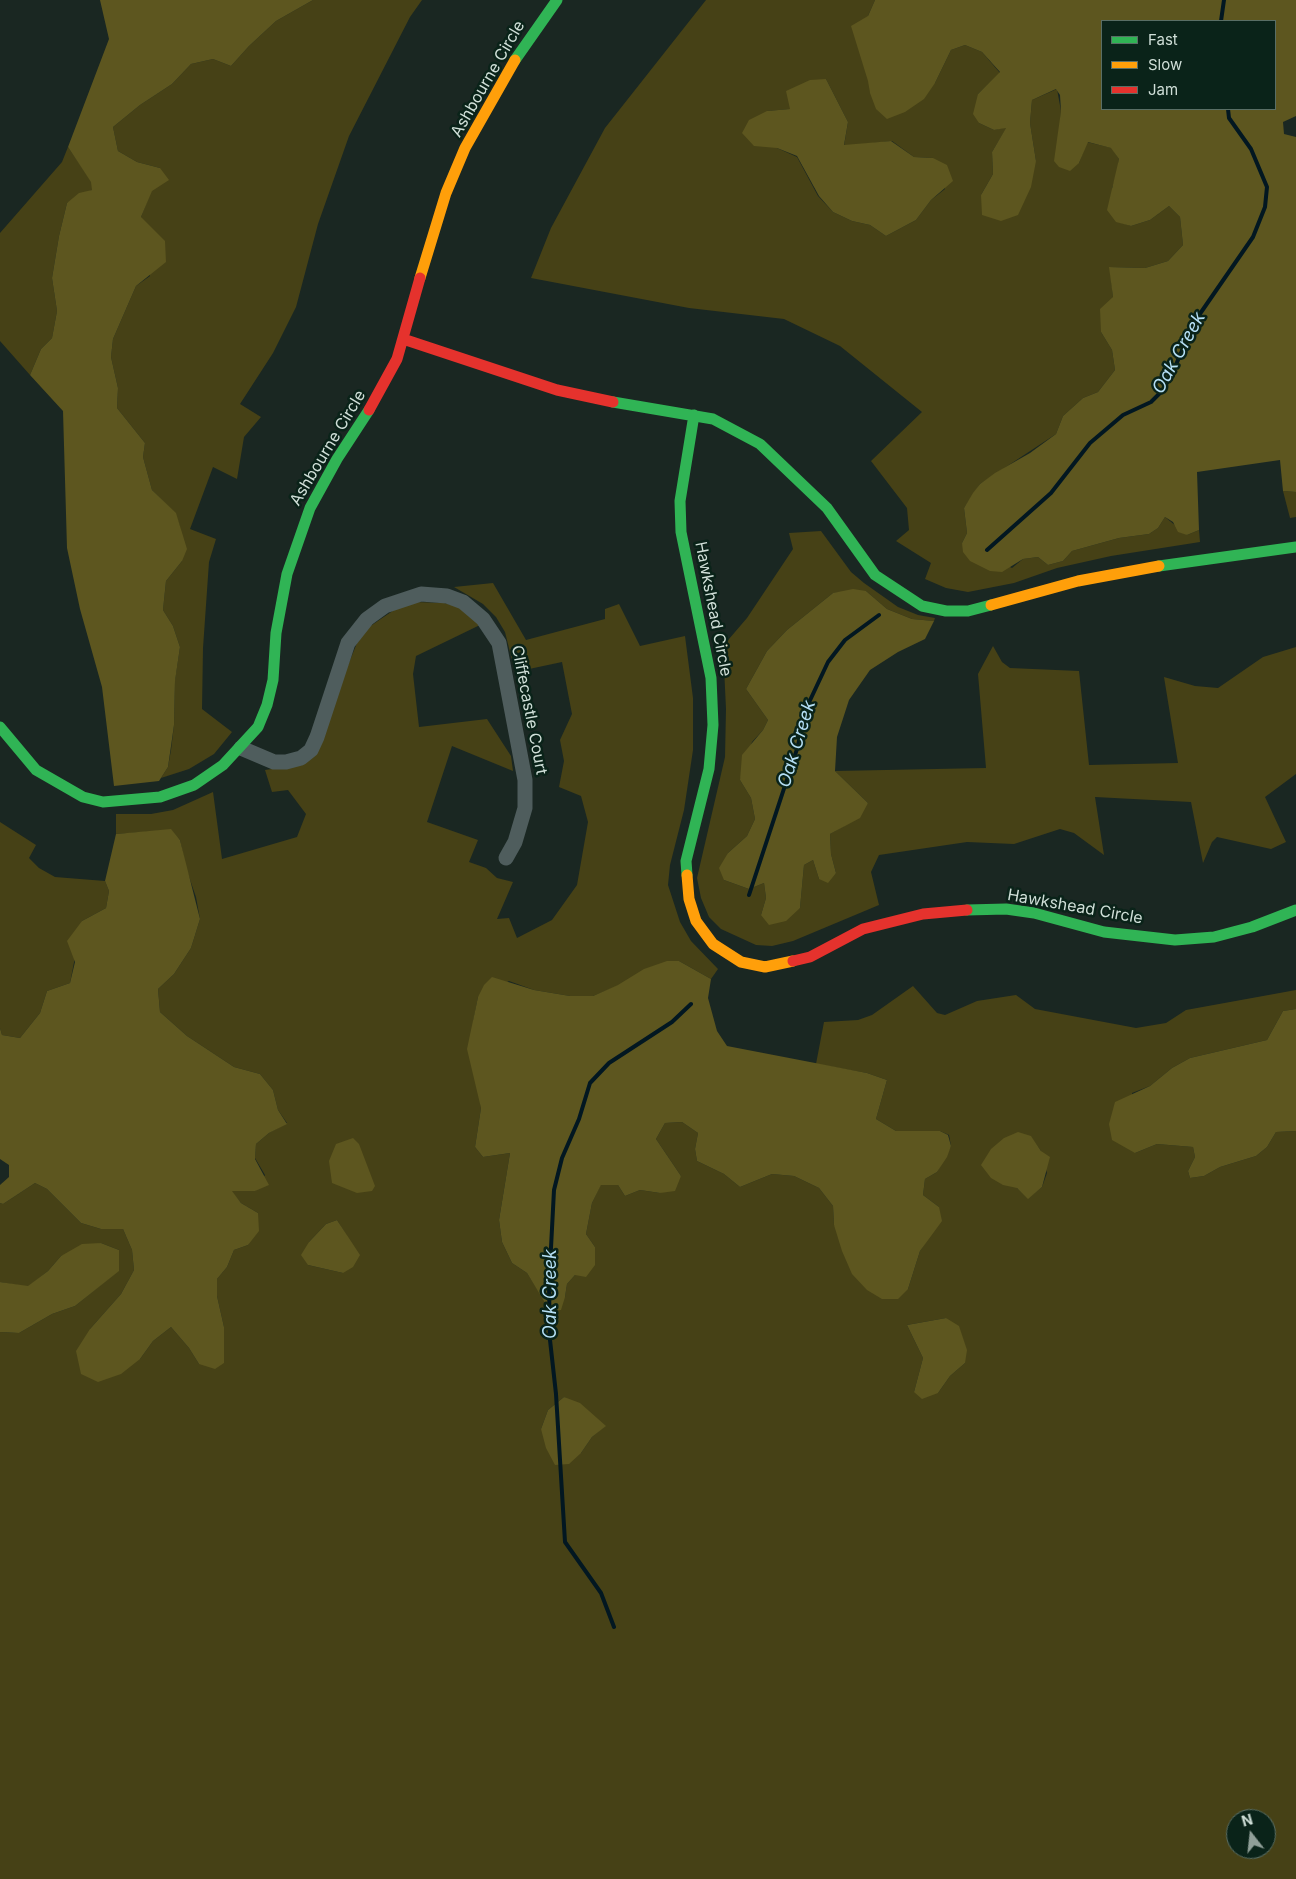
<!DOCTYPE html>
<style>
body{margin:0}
#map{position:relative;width:1296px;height:1879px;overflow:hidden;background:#1a2722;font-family:Inter,sans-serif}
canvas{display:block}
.legend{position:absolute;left:1101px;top:20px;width:175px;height:90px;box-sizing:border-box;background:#0a2319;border:1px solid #596e65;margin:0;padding:6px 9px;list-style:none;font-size:15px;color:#d0dfd8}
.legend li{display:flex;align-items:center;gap:10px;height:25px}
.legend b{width:25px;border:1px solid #596e65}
.north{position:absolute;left:1226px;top:1809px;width:50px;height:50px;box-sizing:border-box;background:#0a2319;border:1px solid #596e65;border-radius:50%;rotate:344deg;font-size:14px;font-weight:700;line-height:20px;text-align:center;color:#d0dfd8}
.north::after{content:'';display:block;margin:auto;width:18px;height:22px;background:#909f98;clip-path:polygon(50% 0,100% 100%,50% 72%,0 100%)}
</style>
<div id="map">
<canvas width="1296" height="1879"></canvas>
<ul class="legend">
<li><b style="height:6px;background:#30b455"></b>Fast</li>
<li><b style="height:6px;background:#ff9f0a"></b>Slow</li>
<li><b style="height:6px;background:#e5322d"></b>Jam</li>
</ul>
<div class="north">N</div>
</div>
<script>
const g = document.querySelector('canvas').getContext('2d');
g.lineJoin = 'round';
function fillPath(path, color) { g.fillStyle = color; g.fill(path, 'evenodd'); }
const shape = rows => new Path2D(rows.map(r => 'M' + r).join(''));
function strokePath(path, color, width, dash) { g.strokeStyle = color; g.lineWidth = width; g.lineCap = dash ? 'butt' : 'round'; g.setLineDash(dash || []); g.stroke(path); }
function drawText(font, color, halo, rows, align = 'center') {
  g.font = font + ' Inter,sans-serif'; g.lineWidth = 5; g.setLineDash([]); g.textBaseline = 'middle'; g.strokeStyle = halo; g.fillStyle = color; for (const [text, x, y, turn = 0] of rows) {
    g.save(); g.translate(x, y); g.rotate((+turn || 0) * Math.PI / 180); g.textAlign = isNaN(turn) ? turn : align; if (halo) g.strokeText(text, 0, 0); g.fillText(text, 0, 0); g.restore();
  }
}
fillPath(shape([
 [313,0,422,0,410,17,349,136,318,224,296,307,273,353,240,404,261,417,244,437,237,479,213,467,190,529,216,539,209,562,203,648,202,709,232,732,214,754,189,769,161,778,168,767,171,750,174,725,175,680,180,647,173,626,163,610,166,581,182,561,180,527,175,513,152,490,143,457,145,443,117,408,118,388,111,357,113,339,136,286,150,276,141,217,160,168,137,162,118,151,113,127,140,105,172,84,191,64,213,59,231,66,249,46,276,21],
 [706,0,875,0,868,16,870,93,935,83,951,50,965,45,982,52,1000,73,978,94,979,123,994,130,1007,127,992,152,993,174,981,195,1036,161,1030,123,1032,100,1057,89,1061,111,1060,130,1079,163,1087,142,1112,148,1119,159,1117,174,1112,188,1116,221,1131,226,1150,220,1169,206,1180,217,1183,245,1168,261,1145,268,1110,267,1113,297,1101,332,1112,350,1115,370,1098,392,1083,398,1063,416,1056,434,980,484,964,508,967,533,962,543,1012,568,1023,559,1038,557,1048,565,1063,561,1072,551,1119,538,1149,534,1158,528,1165,517,1187,535,1199,530,1200,542,1111,556,1057,568,1014,583,968,592,946,588,925,579,931,563,896,541,909,530,907,508,871,461,922,412,840,346,784,319,689,308,531,278,551,228,605,128],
 [826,79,848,122,844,146,892,141,914,157,933,158,945,189,931,200,916,220,886,236,870,225,852,221,833,212,818,196,797,157,777,148,767,111,791,109],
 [68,147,92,182,92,190,67,203,59,236,52,278,57,311,52,338,41,349,30,375,0,341,0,233,62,162],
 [1283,491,1296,492,1296,517,1290,518],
 [821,531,851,572,864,583,898,607,918,615,935,618,934,621,912,619,887,609,866,591,833,593,787,630,767,651,746,689,768,720,763,730,752,742,740,780,751,798,755,819,747,836,728,853,724,880,749,889,764,883,766,898,761,915,800,908,804,865,813,860,819,879,836,873,831,854,830,834,844,826,868,803,835,771,986,768,978,674,993,646,1002,662,1010,668,1079,671,1089,765,1178,763,1164,677,1195,686,1218,688,1263,657,1296,647,1296,774,1265,797,1286,842,1271,849,1217,837,1212,842,1203,863,1191,802,1095,797,1104,855,1074,833,1060,829,1014,844,967,842,879,855,871,872,879,905,793,941,772,946,756,945,721,929,709,917,701,898,697,878,725,757,726,709,723,646,747,618,793,549,789,533],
 [493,583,526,640,605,619,605,609,619,604,640,646,685,636,693,698,693,750,684,810,670,865,668,885,680,922,691,941,718,969,711,979,679,961,593,996,570,996,534,990,509,981,478,997,473,1022,481,1108,475,1147,483,1157,510,1153,499,1220,502,1242,512,1263,527,1273,538,1290,565,1297,567,1284,575,1275,595,1247,586,1234,592,1203,601,1184,618,1185,625,1196,640,1190,660,1193,681,1176,656,1139,665,1123,682,1122,698,1133,695,1149,697,1161,724,1174,740,1187,772,1174,794,1176,819,1188,833,1206,834,1225,908,1289,920,1251,929,1237,939,1207,923,1195,925,1179,937,1172,951,1146,949,1135,940,1131,896,1131,876,1119,887,1080,867,1073,816,1064,824,1022,858,1020,872,1015,913,986,937,1013,945,1015,977,1001,1016,995,1035,1009,1136,1028,1166,1023,1186,1010,1296,990,1296,1009,1283,1011,1267,1040,1190,1058,1172,1068,1150,1086,1132,1093,1135,1153,1157,1144,1193,1147,1195,1157,1188,1171,1190,1178,1204,1176,1220,1167,1256,1156,1267,1147,1276,1132,1296,1131,1296,1879,0,1879,0,1332,19,1333,52,1314,75,1306,118,1271,119,1250,101,1243,61,1256,48,1271,28,1287,0,1282,0,1203,3,1204,35,1183,47,1189,81,1223,101,1229,123,1229,132,1250,134,1270,121,1294,90,1329,140,1359,153,1341,171,1327,189,1348,199,1364,224,1363,224,1327,217,1296,217,1279,227,1267,234,1250,248,1245,258,1213,241,1203,231,1191,255,1191,265,1175,255,1158,256,1144,269,1133,287,1123,278,1110,273,1090,260,1074,234,1067,187,1036,160,1012,158,989,174,974,191,948,200,919,196,897,186,868,180,840,171,830,116,834,116,814,151,814,173,810,213,792,222,859,297,837,306,814,288,790,272,792,265,770,298,765,346,670,357,643,369,627,397,608,415,602,444,603,458,606,480,625,416,656,413,674,419,727,487,719,511,756,513,771,452,746,427,822,478,840,469,862,486,868,497,878,513,882,497,919,509,918,517,938,552,920,577,885,588,822,581,796,559,787,564,761,560,740,572,714,562,662,515,672,505,632,496,617,483,604,454,587],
 [1031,1137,1041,1151,1047,1173,1042,1187,1028,1198,1017,1188],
 [337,1220,347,1236,343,1273,308,1265,309,1242,326,1224],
 [946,1318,965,1363,950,1376,938,1393,914,1392,923,1358,907,1325],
 [564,1397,605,1426,592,1437,581,1453,541,1429,548,1410],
 [1236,1819,1266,1819,1266,1849,1236,1849],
 [0,822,36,845,29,858,39,868,55,877,105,881,109,891,106,908,82,921,70,983,47,991,40,1013,20,1038,2,1035,0,1028]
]), '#464116');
fillPath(shape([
 [100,0,313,0,276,21,249,46,231,66,213,59,191,64,172,84,140,105,113,127,118,151,137,162,160,168,169,180,152,191,141,217,165,241,166,262,136,286,113,339,111,357,118,388,117,408,145,443,143,457,152,490,176,513,187,549,182,561,166,581,163,610,173,626,180,647,175,681,174,725,168,767,159,781,114,786,102,687,80,609,67,548,63,411,30,375,41,349,52,338,57,311,52,278,59,236,67,203,79,193,92,190,91,182,68,147,109,39],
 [875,0,1296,0,1296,116,1283,122,1284,134,1296,137,1296,492,1283,491,1280,460,1197,472,1199,530,1187,535,1178,532,1173,522,1165,517,1158,528,1149,534,1119,538,1072,551,1063,561,1048,565,1038,557,1023,559,1002,572,990,571,970,561,963,552,962,543,967,533,964,508,973,493,980,484,995,473,1030,453,1056,434,1063,416,1083,398,1098,392,1115,370,1112,350,1101,332,1100,309,1113,297,1109,267,1145,268,1168,261,1183,245,1180,217,1169,206,1150,220,1131,226,1116,222,1107,210,1119,159,1111,148,1088,142,1079,163,1070,171,1059,167,1054,161,1061,111,1060,95,1056,89,1032,100,1030,123,1036,161,1031,187,1018,215,1001,221,982,215,981,195,993,174,992,152,1006,128,994,130,979,123,973,114,978,94,1000,72,982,52,965,45,951,50,935,83,924,99,905,112,887,119,876,109,870,93,868,81,851,26,868,16],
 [1102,21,1275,21,1275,109,1102,109],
 [826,79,848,122,844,145,891,141,914,157,933,158,947,165,953,181,931,200,916,220,886,236,870,225,852,221,833,212,819,196,797,156,777,148,754,146,742,133,749,120,767,111,790,109,786,91,810,80],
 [853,589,866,591,887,609,912,619,934,621,925,639,898,652,870,670,849,700,837,737,835,771,868,803,860,818,830,834,831,854,836,873,828,883,819,879,813,860,804,865,800,908,786,921,769,925,761,915,766,898,764,883,749,889,724,880,719,868,728,853,747,836,755,819,751,798,740,780,742,755,763,730,768,720,746,689,767,651,787,630,833,593],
 [171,829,180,840,200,919,191,948,174,974,158,989,160,1012,187,1036,234,1067,260,1074,273,1090,278,1110,287,1124,269,1133,256,1144,255,1159,269,1185,255,1191,232,1191,241,1203,258,1213,259,1231,248,1245,234,1250,227,1267,217,1279,217,1296,224,1327,224,1363,215,1369,199,1364,189,1348,171,1327,153,1341,140,1359,121,1374,98,1382,81,1374,76,1351,90,1329,121,1294,134,1270,132,1250,123,1229,101,1229,81,1223,47,1189,35,1183,3,1204,0,1203,0,1185,9,1177,9,1165,0,1159,0,1028,2,1035,20,1038,40,1013,47,991,70,983,75,962,67,941,82,921,106,908,109,891,105,881,116,834],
 [667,961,679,961,711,979,708,998,717,1031,727,1046,867,1073,887,1080,876,1119,896,1131,940,1131,948,1135,951,1146,947,1157,937,1172,925,1179,923,1195,939,1207,942,1221,920,1251,908,1289,898,1299,882,1299,867,1290,852,1274,842,1251,834,1225,833,1206,819,1188,794,1176,772,1174,740,1187,724,1174,697,1161,695,1149,698,1133,682,1122,665,1123,656,1139,681,1176,675,1191,660,1193,640,1190,625,1196,618,1185,601,1185,592,1203,586,1234,595,1247,595,1265,586,1277,575,1275,567,1284,565,1297,561,1310,550,1311,527,1273,512,1263,502,1242,499,1220,510,1153,483,1157,475,1147,481,1108,467,1049,478,997,484,985,492,977,534,990,570,996,593,996,618,985,644,969],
 [1296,1009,1296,1131,1276,1132,1267,1147,1256,1156,1220,1167,1204,1176,1190,1178,1188,1171,1195,1157,1193,1147,1157,1144,1135,1153,1112,1140,1109,1124,1115,1102,1150,1086,1172,1068,1190,1058,1267,1040,1283,1011],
 [1018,1132,1031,1136,1041,1151,1050,1157,1042,1187,1028,1199,1017,1188,1003,1185,991,1178,981,1165,991,1149,1004,1138],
 [353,1138,359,1144,375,1186,372,1191,357,1193,332,1183,329,1161,336,1144],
 [337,1220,360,1255,353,1267,343,1273,308,1265,301,1255,309,1242,326,1224],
 [101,1243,119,1250,119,1271,75,1306,52,1314,19,1333,0,1332,0,1282,28,1286,48,1271,61,1256,82,1244],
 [946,1318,959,1326,967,1350,965,1363,950,1376,938,1393,922,1399,914,1392,923,1358,907,1325],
 [564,1397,580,1403,606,1426,592,1437,581,1453,569,1464,555,1465,546,1448,541,1429,548,1410]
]), '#5d561f');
strokePath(shape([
 [1221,21,1224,0],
 [987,550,1051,493,1090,443,1123,415,1151,402,1162,391,1171,376,1195,321,1253,237,1265,207,1267,187,1251,149,1229,118,1228,109],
 [749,895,798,746,805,711,828,662,845,640,879,615],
 [614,1627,601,1593,565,1542,556,1394,550,1340,549,1286,554,1190,562,1158,579,1119,590,1083,609,1063,672,1022,691,1004]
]), '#021721', 4);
strokePath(shape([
 [241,748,274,762,286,762,301,758,311,750,317,737,348,643,367,619,385,606,421,594,447,596,463,602,483,619,499,643,525,780,525,808,515,842,506,858]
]), '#4f5d5d', 15);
strokePath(shape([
 [515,60,557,0],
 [613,402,713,419,760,444,827,508,875,575,922,606,946,611,968,611,991,605],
 [1159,566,1296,547],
 [0,727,36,770,83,797,103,802,160,797,194,785,223,765,258,727,267,705,273,680,276,633,287,574,310,508,337,459,369,410],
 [687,875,686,861,709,769,713,725,711,678,681,532,680,501,694,415],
 [967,910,1006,909,1034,913,1104,932,1175,940,1214,937,1252,927,1296,910]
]), '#30b455', 11);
strokePath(shape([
 [420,278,446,193,465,148,515,60],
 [991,605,1078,581,1159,566],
 [687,875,689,899,696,921,713,944,741,962,765,967,793,961]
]), '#ff9f0a', 11);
strokePath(shape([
 [403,339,557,390,613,402],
 [369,410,397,359,420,278],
 [793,961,810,957,863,929,923,914,967,910]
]), '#e5322d', 11);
drawText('16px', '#d0dfd8', '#0a2319', [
 ["Ashbourne Circle",488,79,-60],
 ["Ashbourne Circle",328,448,-59],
 ["Hawkshead Circle",713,609,79],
 ["Cliffecastle Court",529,710,79],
 ["Hawkshead Circle",1075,907,10]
]);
drawText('italic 18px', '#b5dff5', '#0a2319', [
 ["Oak Creek",1179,353,-61],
 ["Oak Creek",797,744,-73],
 ["Oak Creek",551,1294,-90]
]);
</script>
